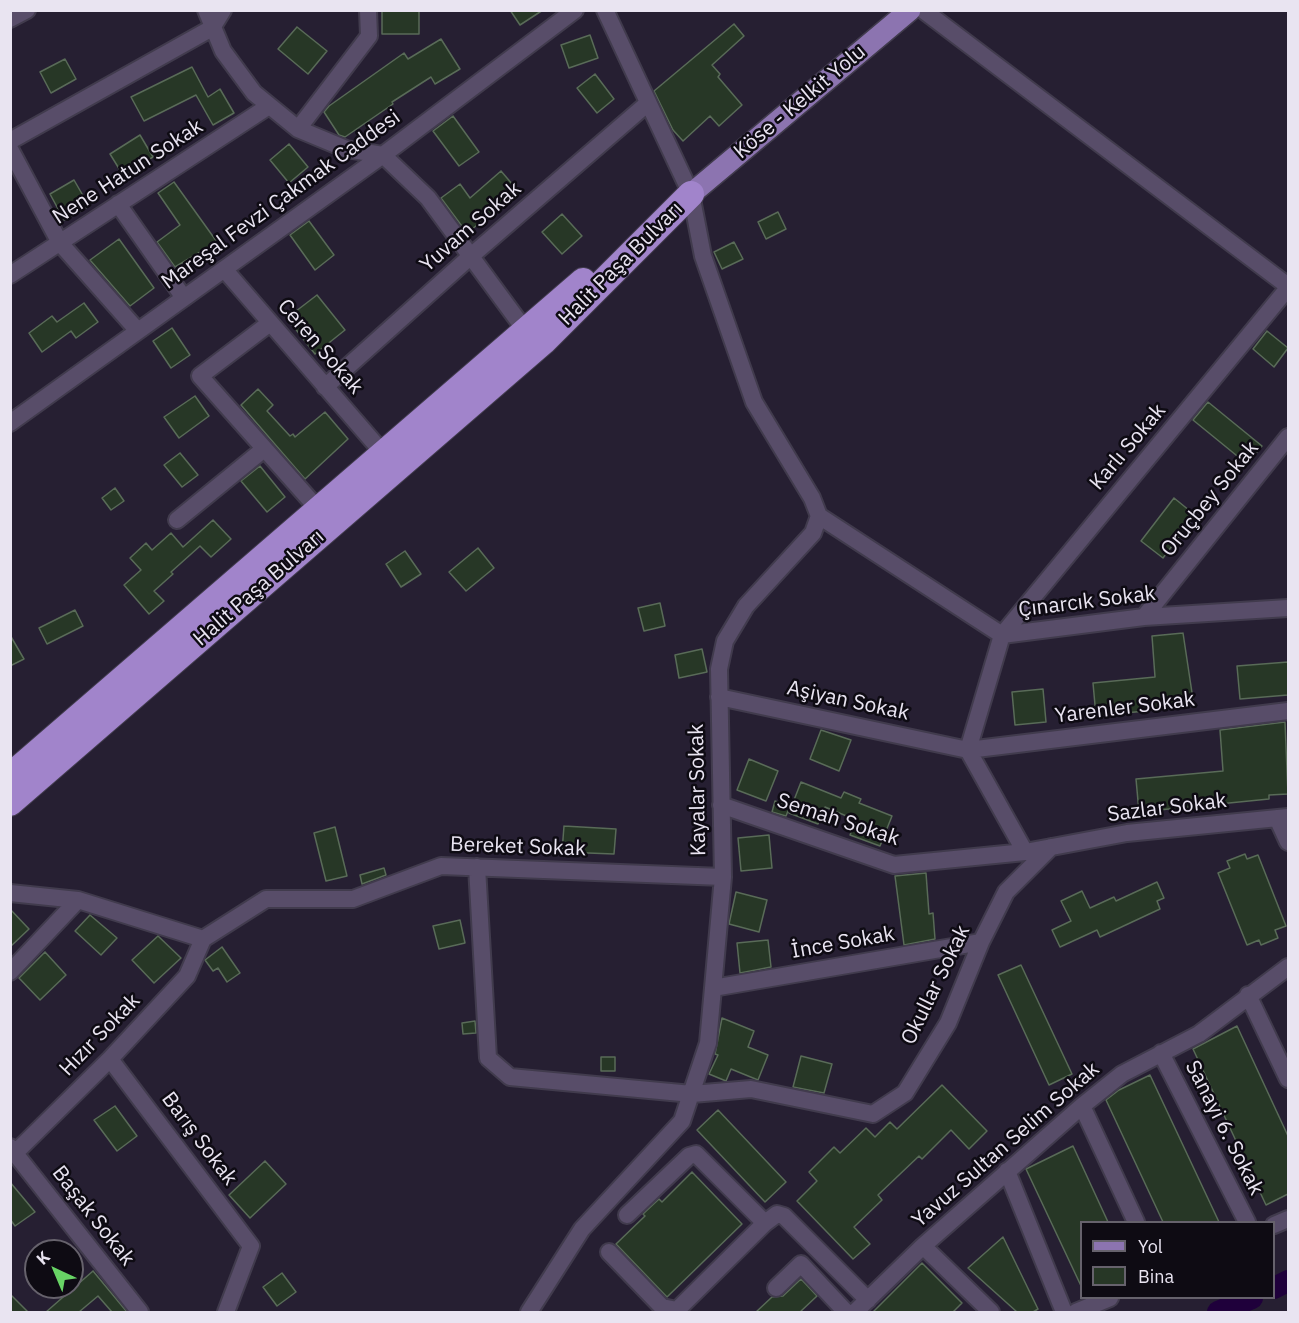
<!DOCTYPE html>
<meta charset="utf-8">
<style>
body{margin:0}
#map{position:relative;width:1299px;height:1323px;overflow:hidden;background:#261f32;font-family:"IBM Plex Sans",sans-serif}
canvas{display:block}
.frame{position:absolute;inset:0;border:12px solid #e9e4f1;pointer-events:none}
.legend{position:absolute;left:1080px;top:1221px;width:195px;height:78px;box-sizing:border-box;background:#0e0b13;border:2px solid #66626c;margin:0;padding:8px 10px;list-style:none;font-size:18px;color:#e9e4f1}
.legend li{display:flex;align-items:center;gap:12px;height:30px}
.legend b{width:30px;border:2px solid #66626c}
.north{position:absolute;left:24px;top:1239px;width:60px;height:60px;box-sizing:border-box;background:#0e0b13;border:2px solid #66626c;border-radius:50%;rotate:316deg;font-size:16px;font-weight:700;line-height:24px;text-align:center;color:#e9e4f1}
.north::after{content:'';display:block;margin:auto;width:21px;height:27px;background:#68d465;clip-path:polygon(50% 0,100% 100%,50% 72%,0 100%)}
</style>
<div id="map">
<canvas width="1299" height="1323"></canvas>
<div class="frame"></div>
<ul class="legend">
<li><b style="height:8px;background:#8c74b0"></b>Yol</li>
<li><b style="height:16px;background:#273726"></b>Bina</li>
</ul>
<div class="north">K</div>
</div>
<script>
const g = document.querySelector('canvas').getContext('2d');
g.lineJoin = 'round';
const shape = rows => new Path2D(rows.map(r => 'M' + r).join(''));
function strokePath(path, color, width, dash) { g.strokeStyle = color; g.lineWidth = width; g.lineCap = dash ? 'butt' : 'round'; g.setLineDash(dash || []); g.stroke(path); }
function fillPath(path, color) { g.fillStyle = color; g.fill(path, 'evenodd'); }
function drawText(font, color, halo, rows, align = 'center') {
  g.font = font + ' "IBM Plex Sans",sans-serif'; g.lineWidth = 5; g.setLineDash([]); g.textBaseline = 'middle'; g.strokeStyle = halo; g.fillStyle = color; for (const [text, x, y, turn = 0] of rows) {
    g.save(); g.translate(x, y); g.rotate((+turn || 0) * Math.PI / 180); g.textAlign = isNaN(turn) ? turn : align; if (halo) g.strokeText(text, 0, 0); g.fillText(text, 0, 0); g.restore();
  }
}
strokePath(shape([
 [1274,1288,1288,1281],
 [1218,1312,1252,1298]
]), '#1f003b', 22);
const building = shape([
 [382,10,419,10,419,34,382,34,382,10],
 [510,10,543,10,520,25,510,10],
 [734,24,744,36,712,65,720,74,718,77,742,105,719,126,710,116,683,141,673,130,654,91,734,24],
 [297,27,327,51,308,74,278,49,297,27],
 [590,35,598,58,569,68,561,45,590,35],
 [441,39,460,69,435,84,431,77,392,102,393,104,345,137,339,135,324,112,329,106,404,53,408,59,441,39],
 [65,59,76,79,51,93,40,72,65,59],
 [192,67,208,97,220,89,234,113,213,125,196,95,144,121,131,97,192,67],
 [595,74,614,99,597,113,577,88,595,74],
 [453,116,479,152,459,166,433,131,453,116],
 [140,135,153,157,123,175,110,154,140,135],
 [289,144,308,167,289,183,270,160,289,144],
 [501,171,519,192,467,233,441,198,460,184,470,198,501,171],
 [74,180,89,206,64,220,50,194,74,180],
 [174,182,217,242,175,267,157,242,180,225,158,193,174,182],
 [778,212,786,229,766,239,758,222,778,212],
 [562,214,582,236,562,254,542,232,562,214],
 [309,221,334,255,315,270,290,235,309,221],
 [119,239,154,288,130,306,90,260,119,239],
 [734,242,743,259,722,269,714,252,734,242],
 [317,295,345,330,315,354,287,318,317,295],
 [84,303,98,322,76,338,71,331,42,352,29,333,52,316,57,322,84,303],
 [172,328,190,355,171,368,153,341,172,328],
 [1267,331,1288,348,1274,367,1253,349,1267,331],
 [258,389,273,405,267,411,290,436,293,434,295,437,325,412,348,439,305,479,241,405,258,389],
 [195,396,209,416,179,438,164,417,195,396],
 [1208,402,1262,446,1247,464,1193,420,1208,402],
 [180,453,198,475,182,487,164,465,180,453],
 [260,466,285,497,267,512,241,481,260,466],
 [115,488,124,501,111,510,102,498,115,488],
 [1174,498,1195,515,1163,558,1141,541,1174,498],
 [213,520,231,539,211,557,200,546,171,572,173,574,154,591,164,601,149,614,124,585,141,570,130,558,146,543,152,550,171,533,183,547,213,520],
 [478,548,494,568,466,591,449,572,478,548],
 [405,551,421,574,401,587,386,564,405,551],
 [660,603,665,626,644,631,638,608,660,603],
 [75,610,83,626,47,644,39,628,75,610],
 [1183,633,1194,706,1096,716,1093,683,1155,677,1152,636,1183,633],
 [10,635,24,659,10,666,10,635],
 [702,649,707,672,679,678,675,655,702,649],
 [1288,662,1288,695,1240,699,1237,666,1288,662],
 [1043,689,1046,722,1015,725,1012,692,1043,689],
 [1285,722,1288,794,1269,795,1269,799,1139,812,1136,779,1223,771,1220,730,1285,722],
 [821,730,851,740,839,771,810,759,821,730],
 [749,759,778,771,766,801,737,790,749,759],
 [801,782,841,798,844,792,861,799,859,803,892,816,880,846,850,835,856,820,825,807,818,824,789,813,801,782],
 [775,801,790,806,786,816,772,812,775,801],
 [564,826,616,829,614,854,562,852,564,826],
 [335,827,347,876,326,881,314,833,335,827],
 [769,835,772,868,741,871,738,838,769,835],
 [1245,854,1247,859,1258,855,1286,926,1275,930,1278,938,1261,945,1259,940,1247,945,1218,873,1230,868,1227,861,1245,854],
 [384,868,386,875,362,884,360,875,384,868],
 [926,873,929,914,933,913,935,939,904,945,895,876,926,873],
 [1157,882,1164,898,1157,901,1160,909,1100,937,1097,930,1060,947,1052,930,1071,921,1061,901,1082,891,1090,908,1114,897,1116,901,1157,882],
 [736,892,767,900,759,932,729,924,736,892],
 [10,909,29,929,10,947,10,909],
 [90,915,117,938,101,955,75,931,90,915],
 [460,920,465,943,439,949,433,926,460,920],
 [158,936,181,958,154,983,132,960,158,936],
 [768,940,771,967,740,973,737,943,768,940],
 [222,947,240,973,227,982,218,968,213,971,205,960,222,947],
 [45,952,66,975,40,1000,19,978,45,952],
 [1021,965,1072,1074,1049,1085,998,975,1021,965],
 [722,1018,754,1031,748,1047,768,1055,758,1080,731,1069,726,1081,709,1074,718,1055,715,1054,722,1018],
 [475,1021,476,1033,463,1034,462,1023,475,1021],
 [1237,1026,1288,1136,1288,1194,1266,1205,1193,1049,1237,1026],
 [801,1056,832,1064,824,1093,793,1087,801,1056],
 [601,1057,615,1057,615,1071,601,1071,601,1057],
 [1150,1075,1219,1222,1163,1222,1106,1100,1119,1090,1150,1075],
 [942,1085,987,1131,969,1149,951,1130,922,1159,919,1156,878,1195,882,1200,854,1227,870,1244,853,1259,797,1201,817,1181,809,1172,834,1147,840,1153,866,1128,875,1137,890,1122,897,1129,942,1085],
 [115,1106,137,1136,117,1151,94,1120,115,1106],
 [718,1110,786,1182,765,1202,697,1130,718,1110],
 [1073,1146,1108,1222,1082,1222,1082,1288,1026,1169,1073,1146],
 [265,1161,286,1184,250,1218,229,1195,265,1161],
 [692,1172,742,1224,667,1297,616,1244,645,1216,643,1214,659,1199,662,1202,692,1172],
 [10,1182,35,1212,15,1226,10,1219,10,1182],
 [1003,1237,1038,1309,1033,1312,1017,1312,968,1268,1003,1237],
 [922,1263,962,1303,953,1312,873,1312,922,1263],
 [93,1271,127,1312,112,1312,98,1296,79,1312,46,1312,93,1271],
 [282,1273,296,1292,277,1306,263,1287,282,1273],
 [801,1279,817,1296,800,1312,756,1312,772,1297,783,1296,801,1279],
 [10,1294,28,1312,10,1312,10,1294]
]);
fillPath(building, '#273726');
strokePath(building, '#596b58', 1.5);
const minor = shape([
 [206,10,223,51,254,93,298,129,346,149,383,155,428,198,525,330],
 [605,10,691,194,703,256,754,402,812,498,819,516],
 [923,10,1288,286],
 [10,19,27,10],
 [298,129,369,36,368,10],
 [10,141,212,28,223,10],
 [10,149,60,243,138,331],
 [118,204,184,298],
 [224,269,383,453],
 [10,275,269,106],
 [270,323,200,376,318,509],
 [325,387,471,256,648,103],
 [10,423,383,155,575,10],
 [819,516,1002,635,1144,617,1288,608],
 [177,520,264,449],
 [1144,617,1288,437],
 [719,697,968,750,1288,711],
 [721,805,894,865,1025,852,1127,833,1288,817],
 [1277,818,1288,842],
 [1025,852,968,750,1002,635,1288,288],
 [477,867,488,1058,510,1077,692,1094,751,1089,873,1114,905,1093,948,1023,981,942,1006,892,1051,847],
 [10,893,78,900,203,939,266,899,353,899,441,866,723,877],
 [10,972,78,900],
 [713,988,981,942],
 [1248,995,1288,1079],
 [1161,1053,1247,1222],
 [110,1059,251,1246,226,1312],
 [1082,1106,1136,1222],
 [10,1147,140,1312],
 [15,1153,110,1059,187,976,203,939],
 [1007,1171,1064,1312],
 [627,1215,689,1156,696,1154,765,1223,777,1214,784,1216,868,1300],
 [1274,1225,1288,1219],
 [923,1246,991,1312],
 [609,1252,662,1307,677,1310,765,1223],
 [776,1288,801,1264,846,1312],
 [529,1312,582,1229,682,1121,708,1043,713,988,723,877,719,669,725,641,746,606,813,533,819,516],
 [855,1312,923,1246,1082,1106,1122,1074,1199,1034,1288,967],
 [1076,1312,1110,1298]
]);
const major = shape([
 [691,194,910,10]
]);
const highway = shape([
 [10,776,583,281],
 [10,803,543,342,691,194]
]);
strokePath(minor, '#413b4d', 20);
strokePath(major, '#413b4d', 24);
strokePath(highway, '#413b4d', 28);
strokePath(minor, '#584d69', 16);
strokePath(major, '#8c74b0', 21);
strokePath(highway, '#a184cb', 26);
drawText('21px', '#e9e4f1', '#0e0b13', [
 ["Köse - Kelkit Yolu",800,102,-40],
 ["Nene Hatun Sokak",128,172,-33],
 ["Mareşal Fevzi Çakmak Caddesi",281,200,-36],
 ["Yuvam Sokak",471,227,-41],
 ["Halit Paşa Bulvarı",621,264,-45],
 ["Ceren Sokak",320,347,49],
 ["Karlı Sokak",1128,447,-50],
 ["Oruçbey Sokak",1210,499,-51],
 ["Halit Paşa Bulvarı",259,588,-41],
 ["Çınarcık Sokak",1087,602,-7],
 ["Aşiyan Sokak",848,701,12],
 ["Yarenler Sokak",1125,708,-7],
 ["Kayalar Sokak",698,790,-91],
 ["Sazlar Sokak",1167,808,-7],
 ["Semah Sokak",838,820,18],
 ["Bereket Sokak",518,847,2],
 ["İnce Sokak",843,943,-10],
 ["Okullar Sokak",936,985,-64],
 ["Hızır Sokak",100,1035,-46],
 ["Sanayi 6. Sokak",1224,1128,63],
 ["Barış Sokak",199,1139,53],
 ["Yavuz Sultan Selim Sokak",1006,1145,-41],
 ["Başak Sokak",93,1216,52]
]);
</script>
